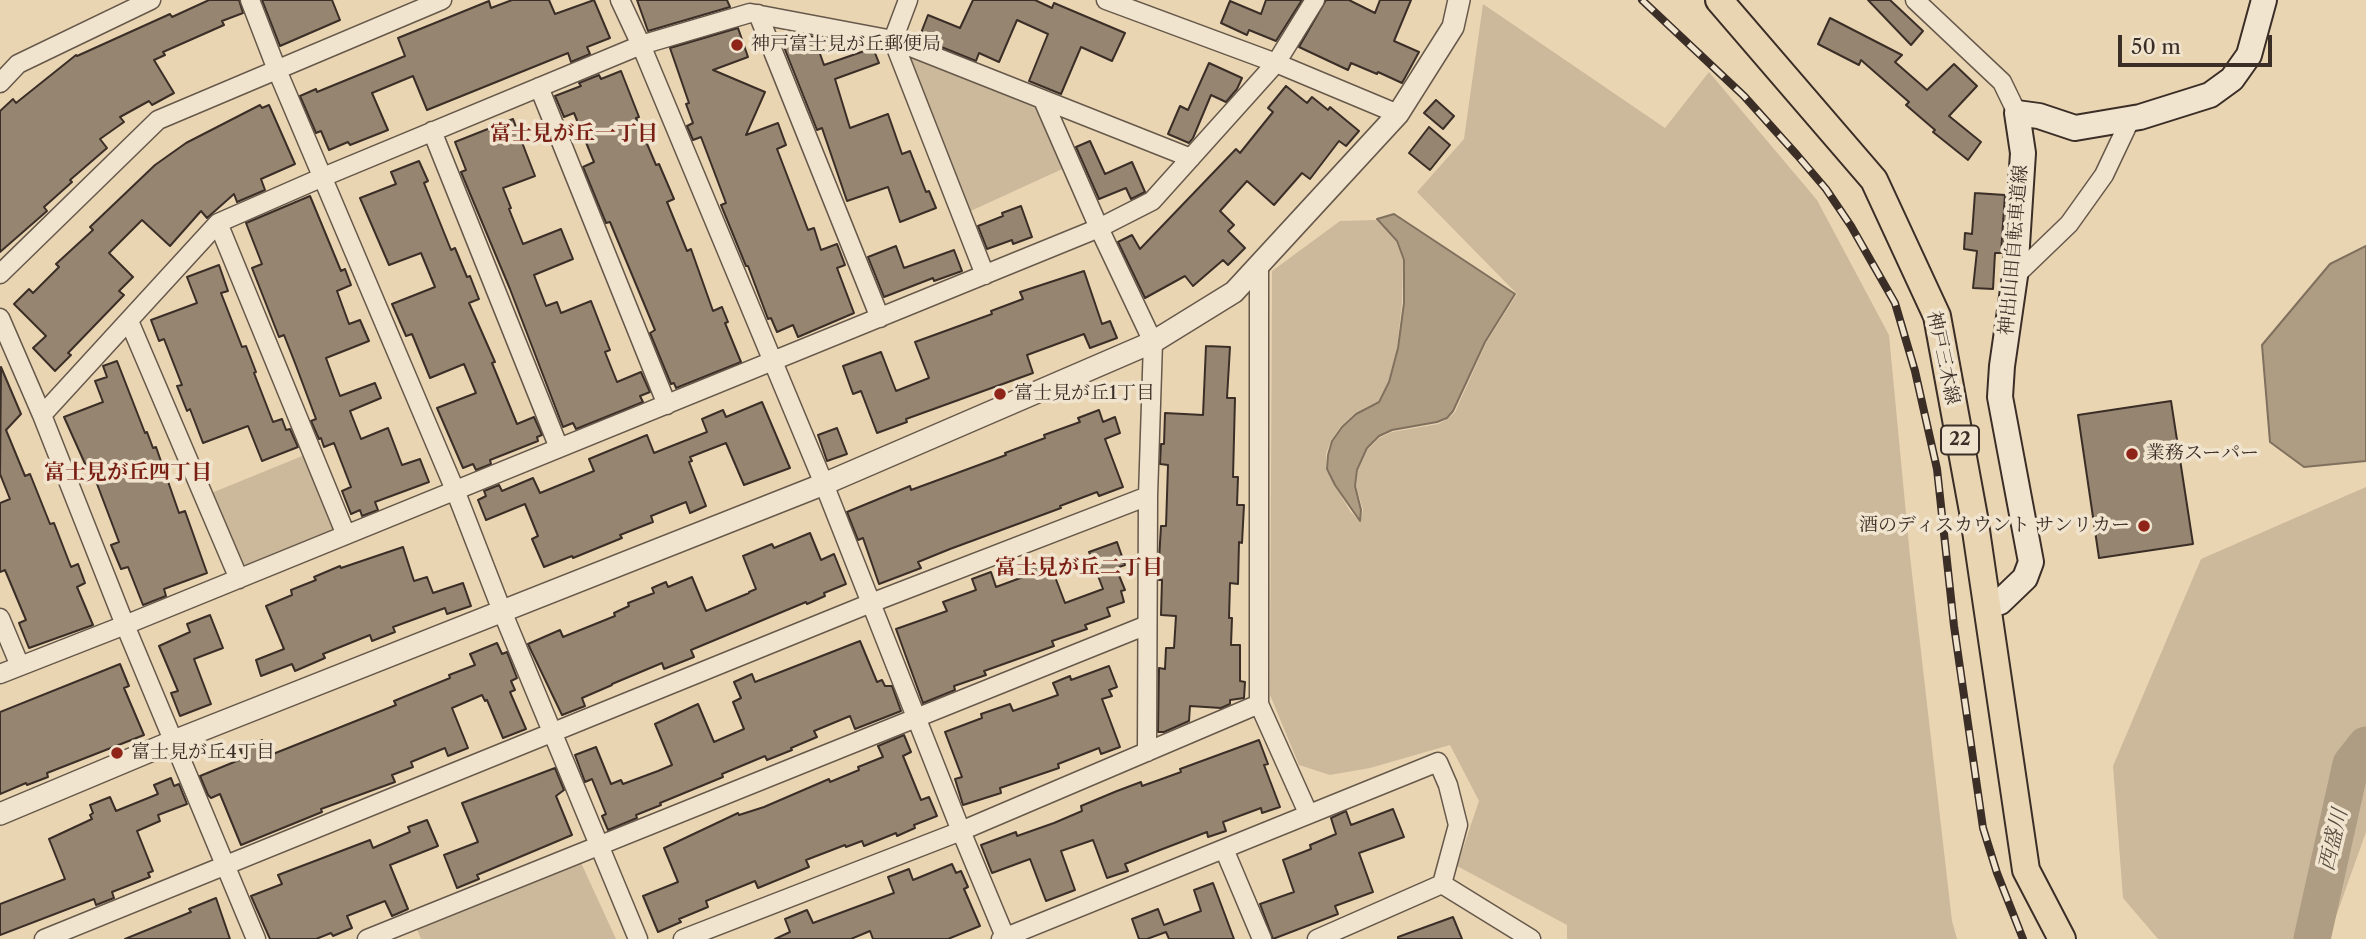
<!DOCTYPE html>
<meta charset="utf-8">
<style>
body{margin:0}
#map{position:relative;width:2366px;height:939px;overflow:hidden;background:#ead5b3;font-family:"Libre Caslon Text",serif}
canvas{display:block}
.scale{position:absolute;left:2118px;top:35px;width:154px;height:32px;box-sizing:border-box;border:4px solid #3a2e27;border-top:0;padding-left:9px;font-size:21px;line-height:24px;white-space:nowrap;color:#3a2e27;-webkit-text-stroke:5px #f1e4ce;paint-order:stroke}
</style>
<div id="map">
<canvas width="2366" height="939"></canvas>
<div class="scale">50 m</div>
</div>
<script>
const g = document.querySelector('canvas').getContext('2d');
g.lineJoin = 'round';
function fillPath(path, color) { g.fillStyle = color; g.fill(path, 'evenodd'); }
const shape = rows => new Path2D(rows.map(r => 'M' + r).join(''));
function strokePath(path, color, width, dash) { g.strokeStyle = color; g.lineWidth = width; g.lineCap = dash ? 'butt' : 'round'; g.setLineDash(dash || []); g.stroke(path); }
function drawText(font, color, halo, rows, align = 'center') {
  g.font = font + ' "Libre Caslon Text","Noto Serif JP",serif'; g.lineWidth = 7; g.setLineDash([]); g.textBaseline = 'middle'; g.strokeStyle = halo; g.fillStyle = color; for (const [text, x, y, turn = 0] of rows) {
    g.save(); g.translate(x, y); g.rotate((+turn || 0) * Math.PI / 180); g.textAlign = isNaN(turn) ? turn : align; if (halo) g.strokeText(text, 0, 0); g.fillText(text, 0, 0); g.restore();
  }
}
fillPath(shape([
 [1483,4,1665,128,1709,72,1817,200,1889,335,1910,556,1952,921,1957,939,1567,939,1567,925,1457,866,1479,801,1450,745,1370,768,1330,775,1299,765,1270,695,1272,271,1340,221,1376,220,1396,242,1403,260,1402,303,1397,348,1388,382,1378,401,1355,413,1341,426,1331,440,1326,454,1326,470,1350,511,1360,522,1363,510,1356,486,1358,471,1368,449,1379,438,1392,432,1438,424,1448,419,1455,412,1486,343,1517,294,1417,192,1464,139],
 [893,40,1043,100,1071,165,962,215],
 [312,452,346,535,239,579,204,496],
 [2366,487,2366,832,2328,939,2158,939,2123,898,2113,766,2201,559],
 [577,854,616,939,421,939,413,920]
]), '#ccb99b');
const water = shape([
 [1394,214,1515,294,1485,342,1453,411,1447,418,1437,422,1392,430,1379,436,1367,448,1357,470,1355,486,1361,510,1360,521,1335,485,1327,469,1328,455,1332,441,1342,427,1356,414,1379,402,1389,382,1398,348,1404,303,1404,260,1397,241,1377,219,1394,214],
 [2366,246,2366,461,2304,467,2270,442,2262,345,2330,264,2366,246]
]);
fillPath(water, '#ae9c83');
strokePath(water, '#80705e', 2);
strokePath(shape([
 [2312,939,2351,764,2366,745]
]), '#ae9c83', 37);
const building = shape([
 [209,0,239,0,243,13,222,21,224,25,163,52,165,55,154,60,174,93,152,105,149,101,120,117,124,122,100,139,107,148,70,180,72,182,44,207,47,211,0,252,0,111,13,99,16,103,76,55,77,56,170,14,172,17,209,0],
 [262,0,332,0,340,20,280,46,262,0],
 [512,0,549,0,555,14,594,0,610,38,587,47,590,54,571,62,568,53,427,110,413,76,372,93,388,130,350,145,348,142,329,150,321,131,316,133,300,96,316,89,317,92,405,56,398,38,489,1,491,8,512,0],
 [637,0,727,0,730,7,648,31,637,0],
 [973,0,1035,0,1052,8,1054,3,1125,33,1112,61,1081,47,1061,94,1029,81,1048,34,1017,20,999,62,979,53,976,61,919,38,928,15,960,28,973,0],
 [1266,0,1302,0,1276,41,1249,30,1247,35,1221,23,1230,1,1261,14,1266,0],
 [1326,0,1349,0,1375,13,1380,0,1411,0,1394,41,1419,52,1402,83,1378,72,1377,74,1351,63,1348,70,1299,47,1326,0],
 [1868,0,1890,0,1923,31,1911,45,1868,0],
 [1830,18,1902,55,1895,62,1927,90,1954,64,1977,86,1949,116,1981,142,1968,160,1933,132,1935,130,1906,105,1909,102,1861,60,1859,65,1818,44,1830,18],
 [738,28,748,57,713,70,765,92,746,135,778,123,786,145,777,149,808,230,814,228,821,250,837,244,845,265,837,268,854,313,798,337,793,325,777,332,771,318,768,319,748,266,746,266,721,205,726,203,701,137,693,140,687,126,693,123,686,104,689,103,670,48,738,28],
 [793,33,795,39,806,35,814,37,824,65,873,48,879,63,835,79,850,128,888,114,902,154,910,151,926,192,929,191,936,208,900,222,888,187,847,201,822,128,817,130,780,37,793,33],
 [1209,63,1242,78,1237,89,1226,102,1211,95,1193,138,1189,143,1168,134,1180,106,1188,110,1209,63],
 [621,71,639,117,636,118,656,165,659,164,674,199,667,202,687,251,691,249,713,311,722,307,728,322,725,323,741,362,676,388,674,383,671,384,650,333,655,330,610,222,606,223,583,167,594,162,574,113,564,117,555,96,581,86,579,83,599,75,601,79,621,71],
 [1286,86,1307,103,1312,97,1328,110,1330,107,1359,131,1346,146,1339,141,1310,179,1302,173,1274,205,1247,181,1220,211,1234,225,1228,231,1245,248,1228,265,1223,260,1193,286,1185,276,1145,298,1118,242,1132,235,1140,249,1236,149,1240,153,1273,112,1268,108,1286,86],
 [1436,100,1454,116,1443,129,1424,113,1436,100],
 [260,105,262,108,269,105,295,164,261,179,265,190,237,202,234,194,207,218,201,211,170,246,142,220,109,253,133,277,119,291,124,295,68,353,71,355,55,371,33,348,46,336,14,304,29,289,33,293,59,267,56,264,93,230,90,227,155,165,186,143,260,105],
 [513,119,535,176,503,188,511,208,509,209,523,244,561,229,573,259,534,275,546,306,557,302,561,313,591,301,610,350,605,352,617,382,641,372,650,392,640,396,643,402,576,429,573,423,563,427,510,289,461,172,466,170,455,142,513,119],
 [1429,127,1450,145,1430,170,1409,153,1429,127],
 [1090,141,1105,174,1132,162,1145,192,1131,199,1126,188,1099,199,1076,147,1090,141],
 [419,161,428,181,424,183,451,250,455,248,467,277,470,276,479,299,469,303,495,362,492,363,517,424,534,417,542,435,537,437,538,441,490,460,491,464,476,470,473,464,463,468,437,408,476,393,464,364,430,378,412,334,406,336,392,304,435,287,421,253,389,265,360,198,396,184,391,172,419,161],
 [1975,193,2005,195,2001,253,1995,253,1993,289,1973,288,1977,251,1964,249,1965,233,1972,234,1975,193],
 [310,196,341,271,345,269,351,285,337,291,349,324,360,320,369,341,326,358,340,396,375,383,381,398,350,411,361,439,388,428,402,465,420,459,429,482,375,502,378,510,362,516,360,510,351,514,342,491,351,487,334,443,324,447,321,438,319,439,311,421,316,419,295,363,284,335,279,337,252,268,262,264,246,223,310,196],
 [1021,206,1032,237,1013,244,1012,240,987,249,978,226,1003,216,1002,213,1021,206],
 [896,246,904,268,954,250,962,271,934,281,933,278,884,297,868,257,896,246],
 [219,265,228,291,221,293,242,347,246,346,256,372,254,373,273,422,282,419,286,430,290,429,298,447,262,461,248,426,203,443,190,409,187,411,177,386,182,385,164,339,159,341,151,320,197,303,187,277,219,265],
 [1084,271,1102,324,1110,321,1117,338,1090,348,1084,334,1027,355,1033,373,906,419,907,422,877,433,861,391,853,394,843,366,881,352,896,391,929,378,915,342,992,314,991,311,1023,299,1020,292,1084,271],
 [1206,346,1230,347,1227,398,1235,398,1233,477,1238,477,1237,505,1244,505,1242,543,1239,542,1238,584,1230,583,1229,618,1232,618,1231,645,1240,645,1240,681,1245,682,1244,698,1230,700,1230,704,1221,708,1190,706,1189,721,1164,732,1158,732,1159,668,1165,669,1166,648,1174,648,1176,616,1161,615,1162,580,1159,580,1159,560,1161,526,1166,526,1168,465,1160,464,1161,444,1164,444,1165,413,1203,415,1206,346],
 [117,361,145,433,147,432,153,448,156,447,179,513,185,511,207,573,164,589,166,596,143,605,128,567,121,569,111,545,119,542,94,476,91,477,64,417,103,402,95,381,107,377,103,366,117,361],
 [1,367,21,414,6,430,25,476,30,474,50,524,54,523,71,567,78,564,85,583,77,587,93,625,29,648,19,623,26,620,5,570,0,572,0,503,10,499,0,474,1,367],
 [2171,401,2193,544,2099,558,2078,415,2171,401],
 [762,402,790,468,744,485,726,443,690,457,692,461,689,462,706,506,690,513,686,502,651,516,653,522,620,535,622,538,573,558,572,556,544,567,532,539,538,536,525,504,486,520,478,500,486,496,484,491,499,485,502,491,533,478,540,493,594,471,589,459,647,435,654,453,707,432,702,419,723,410,726,417,762,402],
 [1099,410,1103,422,1115,417,1120,433,1105,439,1123,487,1099,496,1097,492,1060,506,1061,508,950,549,918,562,921,568,879,584,863,538,858,540,847,512,910,486,911,490,1006,455,1005,453,1045,438,1044,435,1080,422,1078,418,1099,410],
 [837,428,847,454,827,461,818,435,837,428],
 [810,533,821,560,834,554,846,584,824,593,825,596,807,604,806,602,691,650,694,657,664,669,662,663,612,684,612,685,582,698,585,706,562,715,528,644,560,630,563,637,615,616,614,613,629,606,628,603,654,593,652,588,666,582,668,587,692,577,706,611,749,593,749,592,756,589,743,556,772,544,774,548,810,533],
 [1117,542,1125,565,1116,568,1125,590,1121,591,1124,602,1107,608,1110,616,1085,625,1087,629,1052,641,1054,646,984,671,986,675,954,686,955,690,923,703,896,629,947,611,943,602,976,590,972,579,991,572,996,587,1034,573,1032,568,1049,561,1065,603,1103,589,1089,552,1117,542],
 [403,547,414,581,427,577,433,593,463,583,471,606,447,614,445,608,393,627,395,632,372,641,370,635,323,654,325,658,295,671,292,664,261,676,256,660,284,649,266,606,292,595,291,590,316,580,314,577,340,566,341,568,403,547],
 [210,615,223,648,194,659,211,704,180,716,171,693,178,691,159,646,190,632,187,624,210,615],
 [860,641,877,682,882,680,885,686,892,686,901,711,855,729,850,716,814,731,817,737,791,748,792,750,767,760,765,756,722,774,723,777,660,803,661,805,636,815,637,818,608,830,602,816,606,814,592,779,585,782,575,755,596,747,611,784,621,780,623,784,658,771,672,765,655,724,698,704,714,742,744,729,733,702,741,698,734,682,752,674,755,682,860,641],
 [497,643,502,654,507,652,517,678,511,681,515,690,510,692,526,729,503,738,487,700,485,701,482,695,452,708,468,748,448,756,445,748,411,762,413,767,392,775,395,782,321,809,322,812,241,845,220,794,211,798,208,795,200,776,244,758,240,749,262,740,268,756,396,705,394,701,450,678,449,675,475,665,470,654,497,643],
 [120,664,129,686,124,688,144,735,47,773,48,777,27,785,26,783,0,794,0,712,120,664],
 [1109,666,1117,687,1109,690,1112,696,1102,699,1120,747,1101,754,1099,748,1058,764,1059,768,1000,788,1001,793,963,805,955,779,962,777,945,732,982,718,981,714,1010,704,1013,711,1058,695,1053,683,1070,676,1071,680,1109,666],
 [904,735,911,752,903,756,921,800,929,797,937,816,914,825,915,828,897,836,896,833,864,846,862,841,846,847,845,845,806,860,809,867,758,888,755,881,706,901,708,907,679,919,681,922,658,932,643,896,678,882,664,848,738,813,739,815,764,807,829,779,830,782,859,770,858,767,883,757,878,746,904,735],
 [1259,740,1268,764,1264,765,1280,807,1262,813,1261,808,1223,822,1226,831,1208,837,1207,832,1160,850,1125,864,1128,871,1107,878,1093,840,1061,851,1075,890,1046,901,1030,859,992,873,981,845,1016,832,1017,836,1054,823,1082,811,1081,806,1117,791,1141,782,1142,786,1159,780,1181,772,1180,769,1259,740],
 [555,768,564,790,556,796,572,835,477,875,479,879,457,888,444,855,478,842,462,803,555,768],
 [171,778,174,786,179,784,187,804,158,815,160,821,137,831,153,871,148,873,150,877,112,892,114,898,96,905,94,899,0,935,0,904,65,879,49,839,92,819,90,815,93,813,90,805,110,797,116,811,158,794,154,785,171,778],
 [1393,809,1404,837,1359,853,1373,892,1335,906,1338,914,1273,939,1260,904,1294,892,1283,860,1311,849,1310,845,1336,834,1331,818,1346,811,1351,825,1393,809],
 [427,820,438,846,390,865,408,909,392,916,385,901,347,916,352,928,333,936,331,933,316,939,270,939,251,896,282,884,278,875,370,840,373,848,410,832,408,827,427,820],
 [952,864,956,873,961,871,968,887,964,889,980,926,948,939,873,939,870,931,851,939,775,939,790,932,785,919,807,910,813,923,894,893,888,877,909,869,913,880,952,864],
 [1213,883,1234,939,1169,939,1166,932,1147,939,1139,939,1132,919,1158,909,1164,925,1201,911,1194,890,1213,883],
 [216,898,230,939,125,939,191,912,189,909,216,898],
 [1453,917,1462,939,1398,939,1398,937,1453,917]
]);
fillPath(building, '#968570');
strokePath(building, '#3a2e27', 2);
const minor = shape([
 [250,0,277,70,455,490,502,611,638,939],
 [620,0,641,45,824,484,961,831,1006,939],
 [908,0,893,40,985,275],
 [1106,0,1276,63,1398,114],
 [1915,0,2002,82,2017,113],
 [758,14,880,318],
 [0,83,18,64,151,0],
 [539,87,667,405],
 [1043,100,1099,228,1153,342,1148,496,1147,752],
 [432,131,559,448],
 [218,223,346,535],
 [1259,265,1259,704,1308,813],
 [0,274,158,120,442,0],
 [2015,276,2069,224,2104,175,2131,118],
 [0,318,42,415,125,625,256,939],
 [129,321,239,579],
 [42,415,218,223,323,177,641,45,750,13,893,40,1191,158],
 [0,618,20,666],
 [0,674,125,625,1099,228,1152,201,1276,63,1315,0],
 [1224,849,1262,939],
 [44,939,871,603,1148,496],
 [367,939,1147,625],
 [683,939,961,831,1259,704],
 [1001,939,1438,762,1448,785,1458,825,1442,884,1531,939],
 [1317,939,1442,884]
]);
const tertiary = shape([
 [0,814,174,741,824,484,1153,342,1234,292,1398,114,1453,27,1459,0]
]);
const secondary = shape([
 [2000,602,2025,578,2031,562,2000,397,2002,366,2015,276,2023,153,2017,113,2039,116,2075,128,2140,117,2210,95,2232,79,2249,55,2264,0]
]);
const primary = shape([
 [1719,0,1874,180,1937,316,1974,517,2026,870,2062,939]
]);
strokePath(minor, '#66584a', 21);
strokePath(tertiary, '#66584a', 24);
strokePath(secondary, '#3a2e27', 28);
strokePath(primary, '#3a2e27', 30);
strokePath(minor, '#f1e4ce', 18);
strokePath(tertiary, '#f1e4ce', 21);
strokePath(secondary, '#f1e4ce', 24);
strokePath(primary, '#ead5b3', 26);
const rail = shape([
 [1642,0,1744,96,1797,155,1826,189,1851,226,1895,303,1915,371,1937,469,1954,626,1983,828,1997,873,2023,939]
]);
strokePath(rail, '#3a2e27', 8);
strokePath(rail, '#f1e4ce', 5, [16]);
for (const [x, y, r, color] of [
 [737,45,7,"#8f2418"],
 [1000,394,7,"#8f2418"],
 [2132,454,7,"#8f2418"],
 [2144,526,7,"#8f2418"],
 [117,753,7,"#8f2418"]
]) { const dot = new Path2D(); dot.arc(x, y, r, 0, 2 * Math.PI); g.fillStyle = color; g.fill(dot); strokePath(dot, '#f1e4ce', 2.5); }
for (const [x, y, w] of [
 [1960,440,38]
]) { const box = new Path2D(); box.roundRect(x - w / 2, y - 14.5, w, 29, 5); g.fillStyle = '#f1e4ce'; g.fill(box); strokePath(box, '#3a2e27', 2); }
drawText('bold 18px', '#3a2e27', null, [
 ["22",1960,440]
]);
drawText('19px', '#3a2e27', '#f1e4ce', [
 ["神戸富士見が丘郵便局",751,45],
 ["富士見が丘1丁目",1014,394],
 ["業務スーパー",2146,454],
 ["酒のディスカウント サンリカー",2130,526,"right"],
 ["富士見が丘4丁目",131,753]
], 'left');
drawText('19px', '#3a2e27', '#f1e4ce', [
 ["神出山田自転車道線",2014,250,-85],
 ["神戸三木線",1943,358,78]
]);
drawText('bold 21px', '#7a1f14', '#f1e4ce', [
 ["富士見が丘一丁目",574,134],
 ["富士見が丘四丁目",128,473],
 ["富士見が丘二丁目",1079,568]
]);
drawText('italic 21px', '#574a3e', '#f1e4ce', [
 ["西盛川",2334,840,-77]
]);
</script>
